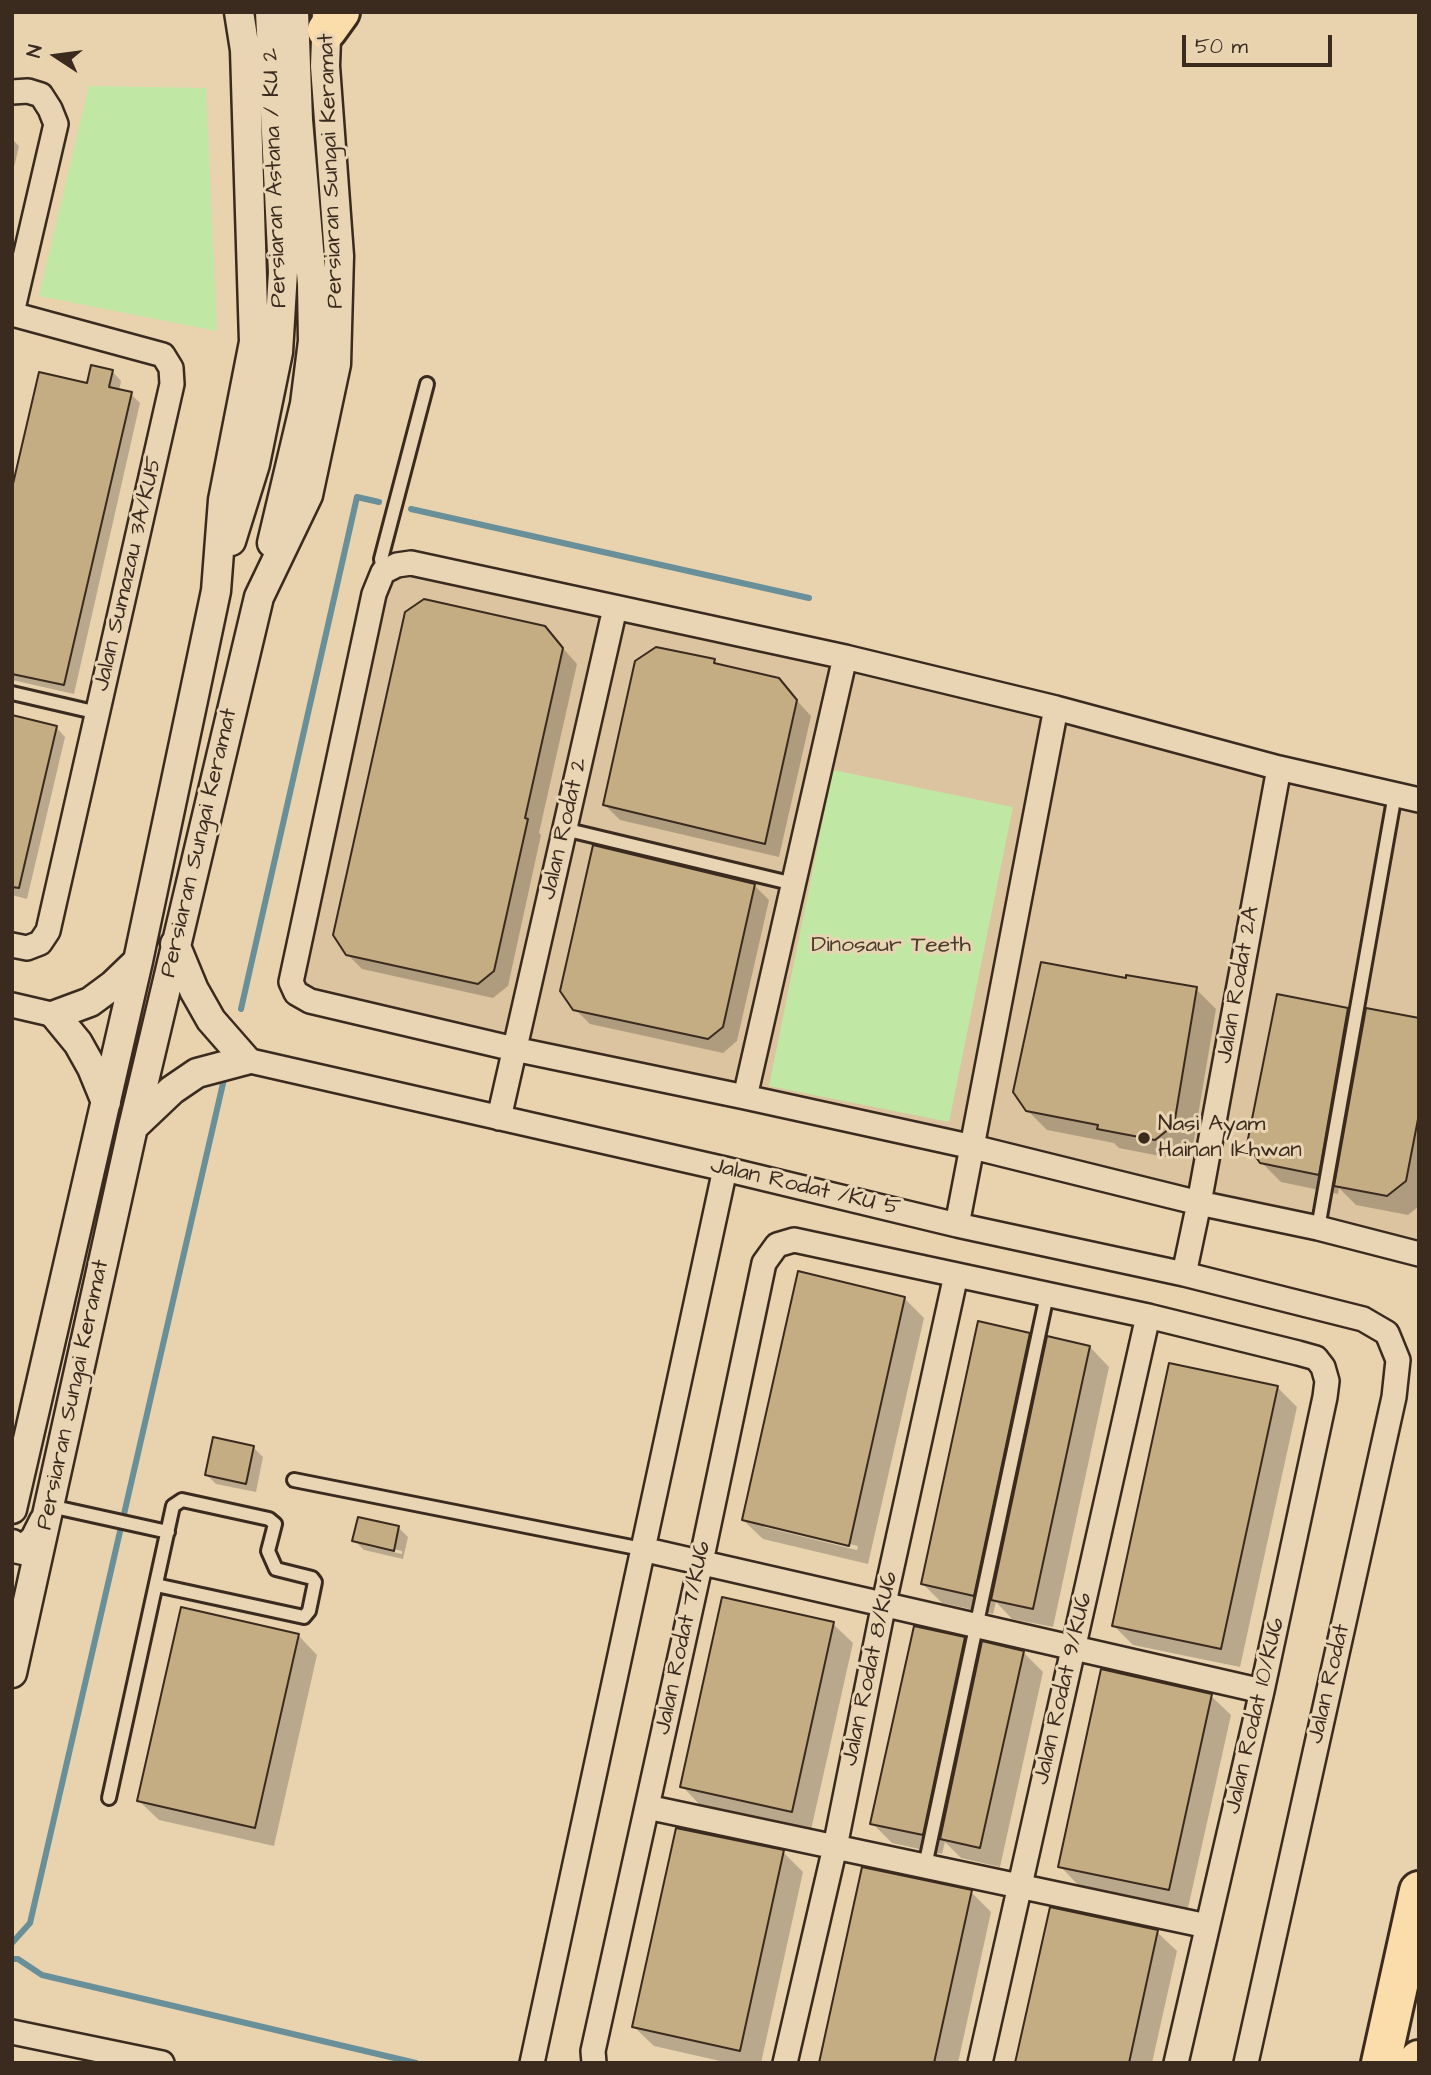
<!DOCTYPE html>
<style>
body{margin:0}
#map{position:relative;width:1431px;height:2075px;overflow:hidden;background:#e9d3af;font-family:"Architects Daughter",sans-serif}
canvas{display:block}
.frame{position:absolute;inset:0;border:14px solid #3b2a1e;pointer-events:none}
.north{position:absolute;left:21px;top:21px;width:70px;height:70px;-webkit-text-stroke:5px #e9d4b3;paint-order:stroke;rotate:283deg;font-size:19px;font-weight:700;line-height:28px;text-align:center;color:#3b2a1e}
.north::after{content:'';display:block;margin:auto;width:24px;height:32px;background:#3b2a1e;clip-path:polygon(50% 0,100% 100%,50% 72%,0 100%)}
.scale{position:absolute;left:1182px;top:35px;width:150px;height:32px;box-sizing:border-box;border:4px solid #3b2a1e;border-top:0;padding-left:9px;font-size:21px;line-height:24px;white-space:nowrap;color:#3b2a1e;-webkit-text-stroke:5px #e9d4b3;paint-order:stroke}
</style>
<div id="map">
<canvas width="1431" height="2075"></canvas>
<div class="frame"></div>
<div class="north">N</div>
<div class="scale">50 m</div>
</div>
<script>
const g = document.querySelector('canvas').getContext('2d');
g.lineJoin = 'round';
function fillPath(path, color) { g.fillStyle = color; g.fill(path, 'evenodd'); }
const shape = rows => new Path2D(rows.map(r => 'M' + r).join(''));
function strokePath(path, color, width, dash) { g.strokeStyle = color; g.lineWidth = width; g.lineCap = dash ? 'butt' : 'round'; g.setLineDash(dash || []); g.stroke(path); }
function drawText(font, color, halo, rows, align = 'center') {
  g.font = font + ' "Architects Daughter",sans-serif'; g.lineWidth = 6; g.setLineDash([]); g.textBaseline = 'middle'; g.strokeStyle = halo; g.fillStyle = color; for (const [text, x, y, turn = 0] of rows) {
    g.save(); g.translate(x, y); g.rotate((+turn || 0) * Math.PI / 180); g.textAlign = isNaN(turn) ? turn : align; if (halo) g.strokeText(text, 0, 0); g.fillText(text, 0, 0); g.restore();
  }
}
fillPath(shape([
 [412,571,1073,720,1419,807,1419,1245,302,987,301,963,389,580]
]), '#dbc49f');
fillPath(shape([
 [89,86,206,88,217,331,39,296],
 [833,770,1013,807,949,1122,769,1086]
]), '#c0e8a4');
fillPath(shape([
 [12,139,19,146,12,176],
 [112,371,121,381,119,391,131,394,140,403,74,694,12,680,12,498,89,385],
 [544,627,577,664,539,833,541,835,508,986,493,998,362,969,347,954],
 [714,661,719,666,778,680,811,716,779,857,620,820,605,805],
 [12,717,56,727,65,737,27,899,12,895],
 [754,885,769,900,737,1041,723,1053,590,1024,575,1009],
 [1127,980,1196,989,1216,1009,1193,1145,1175,1159,1119,1148,1114,1143,1047,1130,1027,1110],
 [1347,1010,1364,1027,1419,1020,1419,1206,1408,1215,1356,1205,1339,1188,1338,1194,1281,1182,1261,1162],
 [904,1298,924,1318,868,1564,763,1539,743,1520],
 [764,1524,858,1546,857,1550,764,1527],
 [1029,1334,1046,1351,1090,1347,1109,1367,1053,1627,1012,1619,996,1602,993,1614,942,1603,923,1584],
 [1277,1387,1297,1407,1240,1667,1133,1645,1113,1625],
 [254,1448,263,1457,256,1492,216,1484,207,1475],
 [398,1527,408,1537,403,1559,364,1550,354,1540],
 [363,1542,402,1551,402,1554,363,1545],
 [833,1624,853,1643,811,1830,701,1806,682,1786],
 [298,1635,317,1655,274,1846,159,1820,139,1801],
 [964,1639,981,1656,1023,1652,1043,1672,1000,1867,961,1858,945,1842,942,1854,892,1843,872,1823],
 [1211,1696,1231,1715,1188,1908,1079,1886,1060,1866],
 [783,1852,803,1872,761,2063,729,2063,654,2046,634,2027],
 [971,1892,991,1912,958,2063,821,2063],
 [1157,1932,1177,1951,1152,2063,1017,2063]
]), '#0003');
strokePath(shape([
 [411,509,809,598],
 [241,1009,357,497,379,502],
 [12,1943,30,1923,224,1079],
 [12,1959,18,1959,42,1975,416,2063]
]), '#698f98', 6);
const building = shape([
 [91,365,113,370,109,387,132,392,64,685,12,674,12,488,39,372,87,383,91,365],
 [424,599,545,626,563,648,525,818,528,819,494,971,478,984,346,955,333,935,405,612,424,599],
 [656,647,715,659,714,663,779,678,797,700,765,844,603,805,635,661,656,647],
 [12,715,57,726,19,888,12,887,12,715],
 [593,845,755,884,723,1027,708,1039,573,1010,560,991,593,845],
 [1041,962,1126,978,1126,975,1197,987,1174,1125,1155,1140,1097,1129,1098,1125,1026,1111,1013,1092,1041,962],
 [1277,994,1348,1008,1319,1175,1260,1163,1247,1144,1277,994],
 [1366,1008,1419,1018,1419,1114,1406,1181,1387,1196,1334,1186,1366,1008],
 [798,1271,905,1297,849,1546,742,1520,798,1271],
 [978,1321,1030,1333,974,1596,921,1584,978,1321],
 [1047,1336,1090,1346,1033,1609,991,1600,1047,1336],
 [1169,1363,1278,1386,1221,1649,1112,1626,1169,1363],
 [213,1437,254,1446,246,1484,205,1475,213,1437],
 [358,1517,399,1526,394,1551,352,1541,358,1517],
 [722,1597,834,1622,792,1812,680,1787,722,1597],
 [181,1607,299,1634,255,1828,137,1801,181,1607],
 [914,1626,965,1637,923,1835,870,1824,914,1626],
 [982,1641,1024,1651,980,1848,940,1839,982,1641],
 [1101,1669,1212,1694,1169,1890,1058,1867,1101,1669],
 [676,1828,784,1850,740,2051,632,2027,676,1828],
 [862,1867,972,1890,934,2063,819,2063,862,1867],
 [1050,1907,1158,1930,1129,2063,1015,2063,1050,1907]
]);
fillPath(building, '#c4ac83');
strokePath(building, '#3b2a1e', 2);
const service = shape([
 [383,572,381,559,427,384],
 [12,693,98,713],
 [564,829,794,884],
 [1318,1228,1395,794],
 [294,1480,642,1549],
 [50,1506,168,1532],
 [109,1798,173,1506,182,1500,269,1519,275,1524,268,1551,276,1569,312,1578,315,1582,309,1611,304,1617,156,1585],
 [925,1866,1047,1295]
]);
const minor = shape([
 [12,92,28,91,41,95,50,109,56,124,12,313],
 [12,314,163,355,171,368,172,384,48,931,40,943,27,948,12,945],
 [1419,800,1279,768,1056,708,845,657,411,563,397,565,383,572,374,594,291,982,296,993,310,1001,514,1049,745,1097,973,1147,1199,1203,1318,1228,1419,1254],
 [12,1005,55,1015],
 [246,1060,725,1169,957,1225,1184,1274,1363,1319,1387,1333,1398,1360,1394,1397,1246,2063],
 [745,1097,845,657],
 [499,1118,615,608],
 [957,1225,1056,708],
 [1184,1274,1199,1203,1279,768],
 [642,1549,1262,1691],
 [647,1807,1207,1926],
 [12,2032,162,2063],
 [532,2063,725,1169],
 [594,2063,593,2051,701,1562,764,1263,777,1245,794,1240,1148,1316,1298,1353,1316,1358,1323,1367,1327,1381,1325,1397,1262,1691,1176,2063],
 [785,2063,835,1847,884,1603,956,1275],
 [980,2063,1148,1316]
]);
const tertiary = shape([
 [231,541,255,464,278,352,283,272,270,12],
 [272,543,305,404,313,341,312,284,298,120,294,12],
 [106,1102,92,1068,78,1043,55,1015,90,1002,113,985,138,961],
 [133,1127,172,1090,197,1073,246,1060,211,1020,194,990,175,944],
 [12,1509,138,961,216,591,223,500,254,342,245,50,239,12],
 [12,1544,14,1548,23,1550,35,1539,44,1521],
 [12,1673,133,1127,259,597,308,495,336,364,339,256,325,66,327,12]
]);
const trunk = shape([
 [327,30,340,12]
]);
const motorway = shape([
 [1381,2063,1419,1891],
 [1418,2063,1419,2060]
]);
strokePath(service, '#3b2a1e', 18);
strokePath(minor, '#3b2a1e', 28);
strokePath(tertiary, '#3b2a1e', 33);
strokePath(trunk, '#3b2a1e', 44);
strokePath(motorway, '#3b2a1e', 44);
strokePath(service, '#e9d4b3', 12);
strokePath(minor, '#e9d4b3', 23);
strokePath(tertiary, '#e9d4b3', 28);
strokePath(trunk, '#fbddab', 38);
strokePath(motorway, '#fbddab', 38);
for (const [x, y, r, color] of [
 [1144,1138,7,"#3b2a1e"]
]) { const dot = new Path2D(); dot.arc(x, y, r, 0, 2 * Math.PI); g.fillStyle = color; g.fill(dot); strokePath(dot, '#e9d4b3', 2.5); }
drawText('23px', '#3b2a1e', '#e9d4b3', [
 ["Persiaran Sungai Keramat",332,171,-92],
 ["Persiaran Astana / KU 2",276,178,-92],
 ["Jalan Sumazau 3A/KU5",129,574,-77],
 ["Jalan Rodat 2",565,829,-77],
 ["Persiaran Sungai Keramat",200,843,-77],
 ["Jalan Rodat 2A",1239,985,-80],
 ["Jalan Rodat /KU 5",805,1188,13],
 ["Persiaran Sungai Keramat",74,1395,-78],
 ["Jalan Rodat 7/KU6",684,1638,-78],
 ["Jalan Rodat 8/KU6",871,1669,-78],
 ["Jalan Rodat",1330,1684,-77],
 ["Jalan Rodat 9/KU6",1064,1689,-77],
 ["Jalan Rodat 10/KU6",1256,1716,-77]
]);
drawText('23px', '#483d2b', '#e9d4b3', [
 ["Dinosaur Teeth",891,946]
]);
drawText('23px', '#3b2a1e', '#e9d4b3', [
 ["Nasi Ayam",1158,1125],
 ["Hainan Ikhwan",1158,1151]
], 'left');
</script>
